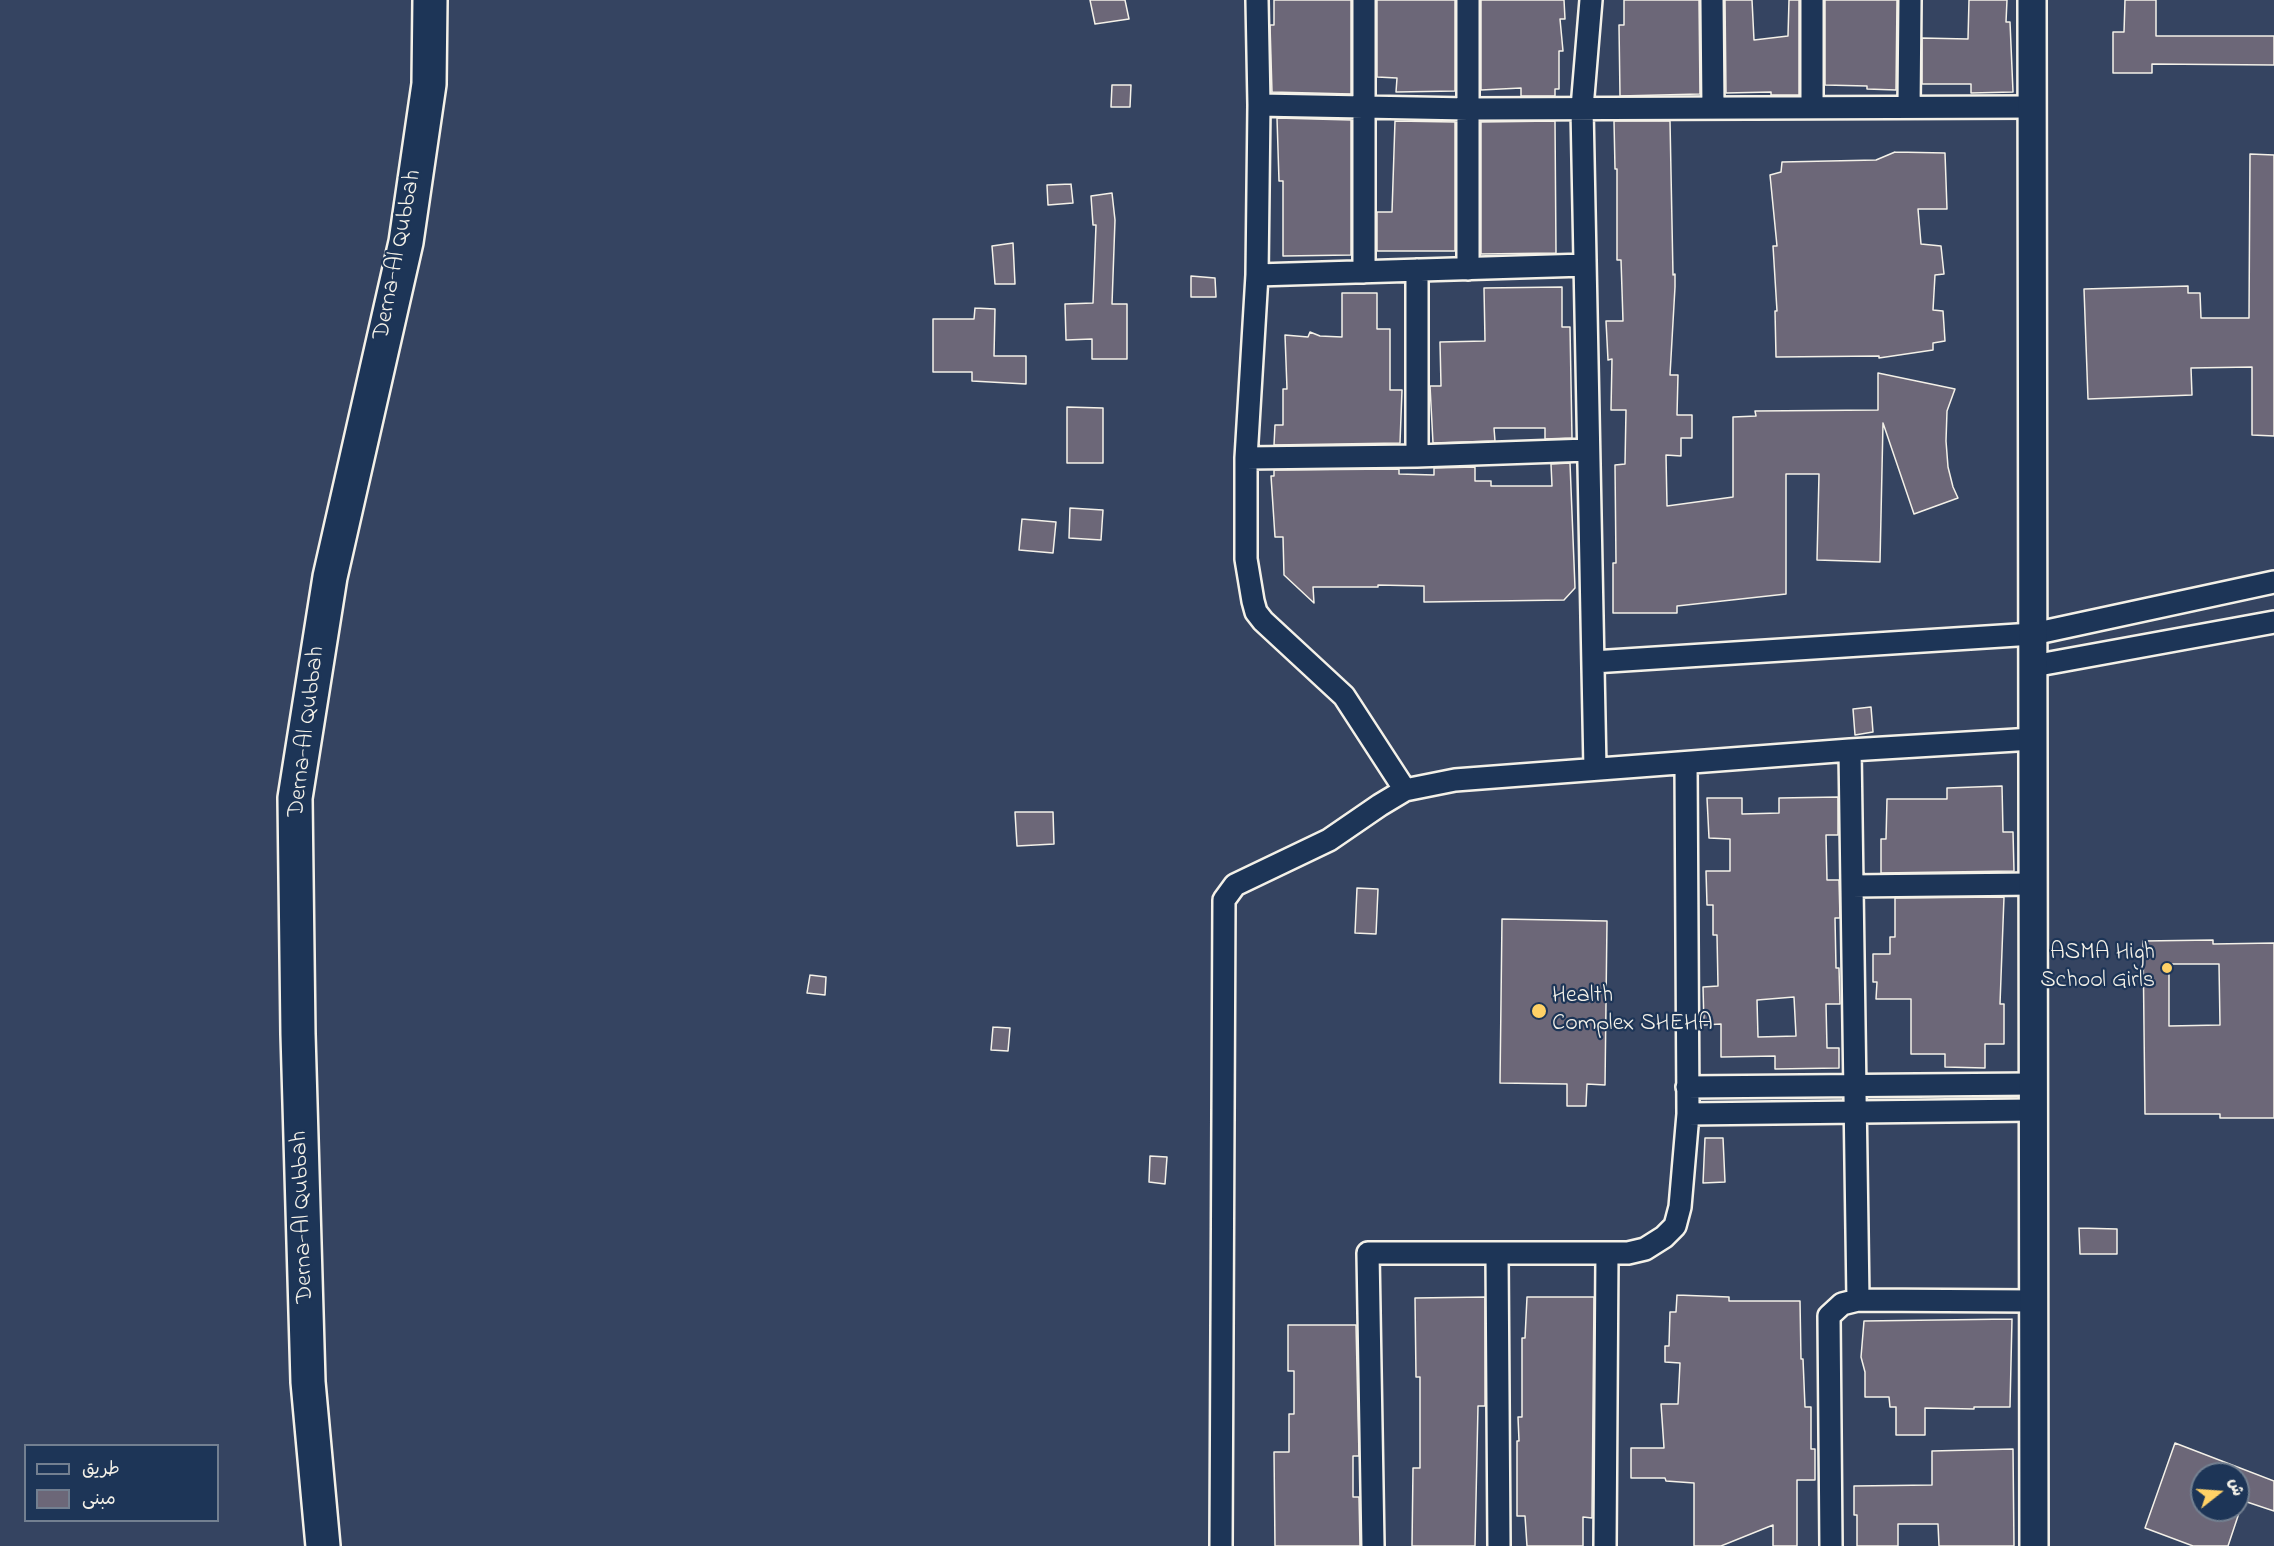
<!DOCTYPE html>
<meta charset="utf-8">
<style>
body{margin:0}
#map{position:relative;width:2274px;height:1546px;overflow:hidden;background:#354461;font-family:"Indie Flower","Playpen Sans Arabic",sans-serif}
canvas{display:block}
.legend{position:absolute;left:24px;top:1444px;width:195px;height:78px;box-sizing:border-box;background:#1d3557;border:2px solid #738091;margin:0;padding:8px 10px;list-style:none;font-size:18px;color:#f4f1e8}
.legend li{display:flex;align-items:center;gap:12px;height:30px}
.legend b{width:30px;border:2px solid #738091}
.north{position:absolute;left:2190px;top:1462px;width:60px;height:60px;box-sizing:border-box;background:#1d3557;border:2px solid #738091;border-radius:50%;rotate:73deg;font-size:16px;font-weight:700;line-height:24px;text-align:center;color:#f4f1e8}
.north::after{content:'';display:block;margin:auto;width:21px;height:27px;background:#ffd166;clip-path:polygon(50% 0,100% 100%,50% 72%,0 100%)}
</style>
<div id="map">
<canvas width="2274" height="1546"></canvas>
<ul class="legend">
<li><b style="height:8px;background:#1d3557"></b>طريق</li>
<li><b style="height:16px;background:#6c6778"></b>مبنى</li>
</ul>
<div class="north">ش</div>
</div>
<script>
const g = document.querySelector('canvas').getContext('2d');
g.lineJoin = 'round';
function fillPath(path, color) { g.fillStyle = color; g.fill(path, 'evenodd'); }
const shape = rows => new Path2D(rows.map(r => 'M' + r).join(''));
function strokePath(path, color, width, dash) { g.strokeStyle = color; g.lineWidth = width; g.lineCap = dash ? 'butt' : 'round'; g.setLineDash(dash || []); g.stroke(path); }
function drawText(font, color, halo, rows, align = 'center') {
  g.font = font + ' "Indie Flower",sans-serif'; g.lineWidth = 4.5; g.setLineDash([]); g.textBaseline = 'middle'; g.strokeStyle = halo; g.fillStyle = color; for (const [text, x, y, turn = 0] of rows) {
    g.save(); g.translate(x, y); g.rotate((+turn || 0) * Math.PI / 180); g.textAlign = isNaN(turn) ? turn : align; if (halo) g.strokeText(text, 0, 0); g.fillText(text, 0, 0); g.restore();
  }
}
const building = shape([
 [1090,0,1125,0,1129,19,1095,24,1090,0],
 [1274,0,1351,0,1351,94,1272,92,1270,25,1274,25,1274,0],
 [1377,0,1455,0,1455,91,1396,92,1397,78,1377,77,1377,0],
 [1481,0,1564,0,1565,19,1560,19,1563,51,1559,51,1559,89,1555,89,1555,96,1521,96,1521,88,1481,90,1481,0],
 [1624,0,1699,0,1700,94,1620,96,1619,25,1624,25,1624,0],
 [1725,0,1752,0,1754,40,1788,36,1789,0,1799,0,1799,95,1771,95,1771,92,1726,93,1725,0],
 [1825,0,1897,0,1896,90,1867,89,1867,86,1825,85,1825,0],
 [1969,0,2007,0,2006,22,2010,22,2013,92,1971,93,1971,84,1922,84,1922,38,1968,39,1969,0],
 [2125,0,2156,0,2156,36,2274,36,2274,65,2152,64,2152,73,2113,73,2113,32,2124,32,2125,0],
 [1112,85,1131,85,1130,107,1111,107,1112,85],
 [1277,118,1351,120,1351,255,1283,256,1283,181,1279,181,1277,118],
 [1395,121,1455,122,1455,251,1377,251,1377,212,1392,212,1395,121],
 [1555,121,1556,253,1481,254,1481,122,1555,121],
 [1614,121,1670,121,1673,275,1675,274,1675,287,1670,375,1678,375,1677,415,1692,415,1692,438,1681,438,1681,456,1666,455,1667,506,1733,497,1733,417,1756,416,1755,411,1878,410,1878,373,1955,389,1947,411,1946,441,1948,467,1953,487,1958,498,1914,514,1883,423,1880,562,1817,560,1819,474,1786,474,1786,594,1677,606,1677,613,1613,613,1613,563,1616,563,1615,465,1625,464,1626,410,1611,410,1612,359,1608,360,1606,321,1623,321,1621,260,1617,260,1617,169,1615,169,1614,121],
 [1895,152,1945,153,1947,209,1918,209,1921,244,1941,246,1944,274,1935,275,1933,310,1943,311,1945,341,1933,343,1933,350,1879,358,1879,356,1776,357,1775,311,1777,311,1773,246,1777,246,1770,175,1781,172,1782,162,1876,160,1895,152],
 [2250,154,2274,155,2274,436,2252,435,2252,367,2191,368,2192,395,2088,399,2084,289,2188,286,2188,293,2200,293,2201,318,2249,318,2250,154],
 [1071,184,1073,203,1048,205,1047,185,1071,184],
 [1112,193,1115,220,1112,304,1127,304,1127,359,1092,359,1092,339,1066,340,1065,304,1093,303,1096,225,1093,225,1091,196,1112,193],
 [1013,243,1015,284,995,284,992,246,1013,243],
 [1191,276,1215,278,1216,297,1191,297,1191,276],
 [1562,287,1562,327,1570,327,1572,438,1545,439,1545,428,1494,428,1495,441,1433,443,1430,386,1441,386,1440,342,1485,341,1484,288,1562,287],
 [1342,293,1377,293,1377,329,1390,329,1390,390,1402,390,1400,443,1274,445,1275,425,1283,425,1283,389,1287,389,1285,335,1308,337,1310,332,1320,336,1342,337,1342,293],
 [975,308,995,309,994,356,1026,356,1026,384,972,381,972,372,933,372,933,319,974,319,975,308],
 [1067,407,1103,408,1103,463,1067,463,1067,407],
 [1570,463,1575,588,1564,600,1424,602,1424,586,1378,585,1378,587,1313,587,1314,603,1284,575,1283,537,1275,537,1271,476,1274,476,1274,470,1399,469,1399,474,1434,475,1434,468,1475,467,1475,481,1491,481,1491,486,1552,486,1551,464,1570,463],
 [1070,508,1103,510,1101,540,1069,538,1070,508],
 [1022,519,1056,522,1053,553,1019,550,1022,519],
 [1871,707,1873,732,1855,735,1853,709,1871,707],
 [2002,786,2003,832,2013,832,2014,871,1881,873,1881,839,1886,839,1887,799,1947,799,1947,788,2002,786],
 [1838,797,1838,835,1826,835,1827,880,1839,880,1840,918,1835,918,1836,968,1839,968,1840,1004,1826,1004,1827,1048,1839,1048,1839,1068,1775,1069,1775,1056,1721,1057,1721,1024,1704,1025,1703,987,1718,986,1717,935,1713,935,1713,905,1707,905,1706,871,1730,871,1730,839,1709,838,1707,798,1742,798,1742,814,1779,813,1779,798,1838,797],
 [1794,997,1796,1036,1758,1037,1757,1000,1794,997],
 [1015,812,1053,812,1054,844,1017,846,1015,812],
 [1357,888,1378,889,1376,934,1355,933,1357,888],
 [2004,897,2000,1004,2004,1004,2004,1044,1985,1044,1985,1068,1945,1067,1945,1054,1911,1054,1911,999,1876,999,1877,982,1873,982,1873,954,1890,954,1890,937,1895,937,1895,898,2004,897],
 [1502,919,1607,921,1605,1085,1587,1084,1586,1106,1567,1106,1567,1084,1500,1083,1502,919],
 [2213,940,2213,944,2274,943,2274,1118,2220,1118,2220,1114,2145,1114,2143,941,2213,940],
 [2169,964,2219,964,2220,1025,2169,1026,2169,964],
 [810,975,826,977,825,995,807,993,810,975],
 [993,1027,1010,1028,1008,1051,991,1050,993,1027],
 [1705,1138,1723,1138,1725,1182,1703,1183,1705,1138],
 [1150,1156,1167,1157,1165,1184,1149,1182,1150,1156],
 [2079,1228,2117,1229,2117,1254,2080,1254,2079,1228],
 [1677,1295,1729,1297,1729,1301,1800,1301,1801,1359,1803,1359,1805,1407,1811,1407,1811,1449,1815,1449,1815,1480,1797,1480,1797,1546,1773,1546,1773,1525,1721,1546,1694,1546,1694,1483,1666,1481,1665,1478,1631,1478,1631,1448,1664,1448,1661,1404,1678,1404,1680,1363,1665,1362,1665,1346,1669,1346,1670,1312,1676,1312,1677,1295],
 [1485,1297,1485,1406,1478,1406,1475,1546,1412,1546,1413,1468,1420,1468,1420,1377,1416,1377,1415,1298,1485,1297],
 [1527,1297,1594,1297,1592,1518,1583,1517,1583,1546,1527,1546,1525,1516,1517,1516,1517,1441,1519,1441,1518,1417,1522,1417,1522,1338,1525,1338,1527,1297],
 [2012,1319,2010,1407,1974,1407,1974,1409,1925,1408,1925,1435,1896,1435,1896,1407,1890,1407,1889,1397,1865,1397,1865,1372,1861,1357,1864,1321,2012,1319],
 [1288,1325,1356,1325,1359,1456,1353,1456,1353,1497,1359,1497,1360,1546,1275,1546,1274,1452,1289,1452,1289,1414,1294,1414,1294,1371,1288,1371,1288,1325],
 [2175,1443,2274,1481,2274,1511,2238,1499,2238,1474,2202,1474,2202,1510,2240,1510,2228,1546,2193,1546,2145,1528,2175,1443],
 [2013,1449,2014,1546,1939,1546,1938,1524,1898,1524,1898,1546,1857,1546,1857,1515,1854,1515,1854,1486,1932,1485,1932,1451,2013,1449]
]);
fillPath(building, '#6c6778');
strokePath(building, '#f4f1e8', 1.5);
const minor = shape([
 [1257,0,1259,105,1257,275,1246,458,1246,559,1253,601,1256,612,1263,621,1344,696,1405,790],
 [1591,0,1582,108,1595,769],
 [1712,0,1713,108],
 [1812,0,1812,108],
 [1259,105,1468,109,2032,107],
 [1909,107,1910,0],
 [1468,269,1468,0],
 [1364,272,1364,0],
 [1257,275,1585,265],
 [1417,456,1417,270],
 [1246,458,1417,456,1588,450],
 [1593,662,2033,634,2274,582],
 [2033,666,2274,622],
 [1850,750,1858,1300],
 [1852,886,2033,884],
 [1687,1087,2033,1084],
 [1688,1114,2033,1110],
 [1497,1254,1499,1546],
 [1221,1546,1224,900,1235,885,1329,840,1380,805,1405,790,1455,780,1850,750,2033,739],
 [1373,1546,1368,1253,1628,1253,1645,1249,1664,1237,1675,1226,1680,1207,1688,1114,1686,763],
 [1605,1546,1607,1254],
 [1831,1546,1829,1316,1842,1304,1858,1300,2034,1301]
]);
const tertiary = shape([
 [2032,0,2034,1546]
]);
const primary = shape([
 [323,1546,308,1382,298,1034,295,798,330,577,406,242,429,84,430,0]
]);
strokePath(minor, '#f4f1e8', 26);
strokePath(tertiary, '#f4f1e8', 32);
strokePath(primary, '#f4f1e8', 38);
strokePath(minor, '#1d3557', 21);
strokePath(tertiary, '#1d3557', 27);
strokePath(primary, '#1d3557', 33);
for (const [x, y, r, color] of [
 [2167,968,6,"#ffd166"],
 [1539,1011,8,"#ffd166"]
]) { const dot = new Path2D(); dot.arc(x, y, r, 0, 2 * Math.PI); g.fillStyle = color; g.fill(dot); strokePath(dot, '#1d3557', 2); }
drawText('24px', '#f4f1e8', '#1d3557', [
 ["Derna-Al Qubbah",399,255,-79],
 ["Derna-Al Qubbah",308,732,-83],
 ["Derna-Al Qubbah",304,1217,-92]
]);
drawText('24px', '#f4f1e8', '#1d3557', [
 ["ASMA High",2155,954],
 ["School Girls",2155,982],
 ["Health",1552,997,"left"],
 ["Complex SHEHA",1552,1025,"left"]
], 'right');
</script>
